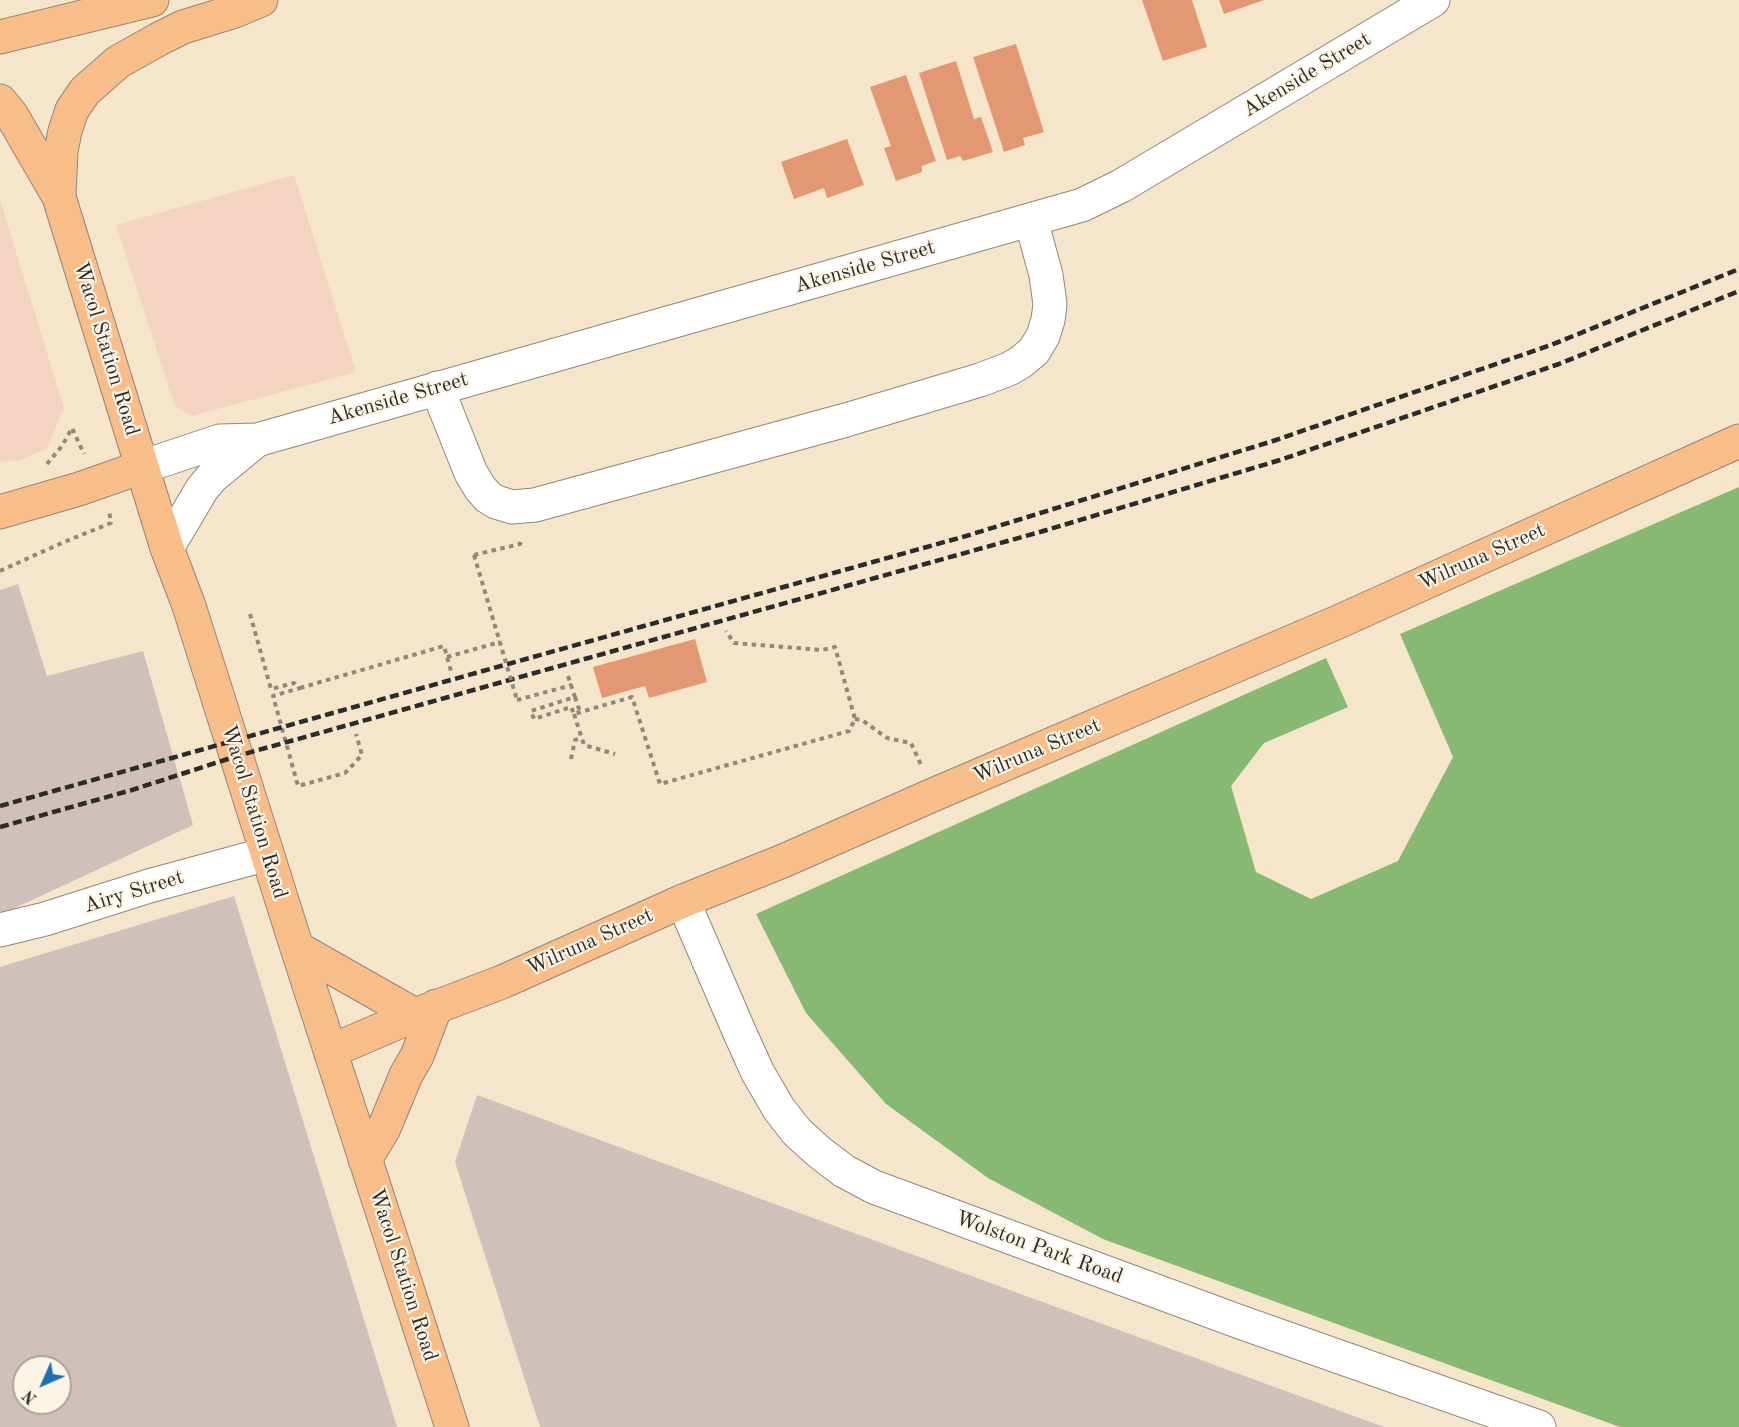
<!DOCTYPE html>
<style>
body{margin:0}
#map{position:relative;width:1739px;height:1427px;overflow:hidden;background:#f5e5cb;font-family:"Old Standard TT",serif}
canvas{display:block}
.north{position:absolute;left:12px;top:1355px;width:60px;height:60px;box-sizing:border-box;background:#fcf5e5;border:2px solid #a8a49b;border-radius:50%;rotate:225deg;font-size:16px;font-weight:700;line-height:24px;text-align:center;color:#2b2b2b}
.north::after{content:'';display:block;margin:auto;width:21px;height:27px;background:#1f6fb2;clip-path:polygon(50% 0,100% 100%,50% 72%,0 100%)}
</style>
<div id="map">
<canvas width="1739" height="1427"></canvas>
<div class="north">N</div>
</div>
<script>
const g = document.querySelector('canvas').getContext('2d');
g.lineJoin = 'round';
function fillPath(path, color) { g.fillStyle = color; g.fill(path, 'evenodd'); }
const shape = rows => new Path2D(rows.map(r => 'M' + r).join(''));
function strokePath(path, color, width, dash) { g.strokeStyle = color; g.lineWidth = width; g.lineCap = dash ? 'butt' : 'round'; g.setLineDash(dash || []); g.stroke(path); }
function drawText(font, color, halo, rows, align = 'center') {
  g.font = font + ' "Old Standard TT",serif'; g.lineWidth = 4.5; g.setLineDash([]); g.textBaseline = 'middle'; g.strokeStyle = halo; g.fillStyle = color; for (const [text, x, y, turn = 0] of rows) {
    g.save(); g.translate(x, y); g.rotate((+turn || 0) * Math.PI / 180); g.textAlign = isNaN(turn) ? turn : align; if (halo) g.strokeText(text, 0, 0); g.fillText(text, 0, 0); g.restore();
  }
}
fillPath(shape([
 [294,175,356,372,191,416,175,406,116,225],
 [0,200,64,408,46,449,20,460,0,462]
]), '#f4d3c1');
fillPath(shape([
 [18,584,47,676,143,651,193,825,0,915,0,590],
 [234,896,397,1427,0,1427,0,967],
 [24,1367,60,1367,60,1403,24,1403],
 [477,1095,1384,1427,540,1427,455,1162]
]), '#d0c0bc');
fillPath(shape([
 [1739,487,1739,1427,1620,1427,1103,1239,988,1178,886,1104,806,1013,756,914,1326,658,1348,707,1264,743,1231,786,1256,872,1311,899,1398,861,1453,757,1400,634]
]), '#87b973');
fillPath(shape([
 [1142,0,1192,0,1207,47,1163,61],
 [1219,0,1264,0,1224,14],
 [1016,44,1044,132,1023,138,1025,145,1004,152,973,57],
 [956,61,974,119,981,117,993,152,963,161,960,156,947,160,919,73],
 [906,75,936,161,922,166,922,172,896,181,884,148,891,146,870,87],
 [847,139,864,185,827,198,824,188,794,199,781,162],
 [695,639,707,682,649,698,645,686,602,698,593,667]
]), '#e49773');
const minor = shape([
 [437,388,471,473,480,488,488,497,496,502,512,507,535,505,846,420,980,380,1009,369,1021,362,1034,351,1043,336,1048,320,1050,304,1046,275,1031,220],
 [142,467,220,441,257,440,1082,205,1121,186,1433,0],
 [167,548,202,489,212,477,257,440],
 [683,901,739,1031,758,1073,779,1109,797,1132,819,1152,844,1171,874,1187,1240,1322,1539,1427],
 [0,930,45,919,149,886,267,854]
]);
const major = shape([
 [0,37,152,0],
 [0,101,11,114,59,197,167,548,189,606,297,948,452,1427],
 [59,197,61,151,65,131,72,110,85,91,118,62,159,39,183,27,235,11,261,0],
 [0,512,79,489,142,467],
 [297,948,415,1015],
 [331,1051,415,1015,502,982,683,901,783,861,935,794,1338,622,1739,441],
 [365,1160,384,1128,406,1075,417,1056,436,1006]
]);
strokePath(minor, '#90887b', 35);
strokePath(major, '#90887b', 35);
strokePath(shape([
 [47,464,62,446,72,428,84,454],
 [474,555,520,544,523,538],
 [0,571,64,542,111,523,109,510],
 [250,614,271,689,294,683,300,688,273,696,298,786,345,773,362,755,356,734],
 [447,657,500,642],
 [568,676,575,697,531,711,534,719,571,707,574,714,632,697,660,784,849,731,855,719,835,647,822,650,734,643,726,631],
 [300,688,444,646,451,671],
 [575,697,580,712],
 [517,700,572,685],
 [574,714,584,745,615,754],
 [855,719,862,720,887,738,911,743,921,765],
 [571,759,575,740,582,738]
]), '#90887b', 4, [4.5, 4.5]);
strokePath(minor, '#fff', 33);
strokePath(major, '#f8bd89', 33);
strokePath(shape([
 [0,806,966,536,1273,441,1551,345,1739,269],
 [0,827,132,790,237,756,1040,532,1280,460,1559,364,1739,291]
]), '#2b2b2b', 4.5, [9, 4.5]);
strokePath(shape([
 [474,555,517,700]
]), '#90887b', 4, [4.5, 4.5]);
drawText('21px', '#2b2b2b', '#fcf5e5', [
 ["Akenside Street",1307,75,-31],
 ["Akenside Street",865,267,-16],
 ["Wacol Station Road",106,349,73],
 ["Akenside Street",398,399,-16],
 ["Wilruna Street",1482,557,-24],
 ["Wilruna Street",1037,751,-23],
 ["Wacol Station Road",254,812,73],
 ["Airy Street",134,892,-17],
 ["Wilruna Street",590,942,-24],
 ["Wolston Park Road",1039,1248,20],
 ["Wacol Station Road",403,1275,72]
]);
</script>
